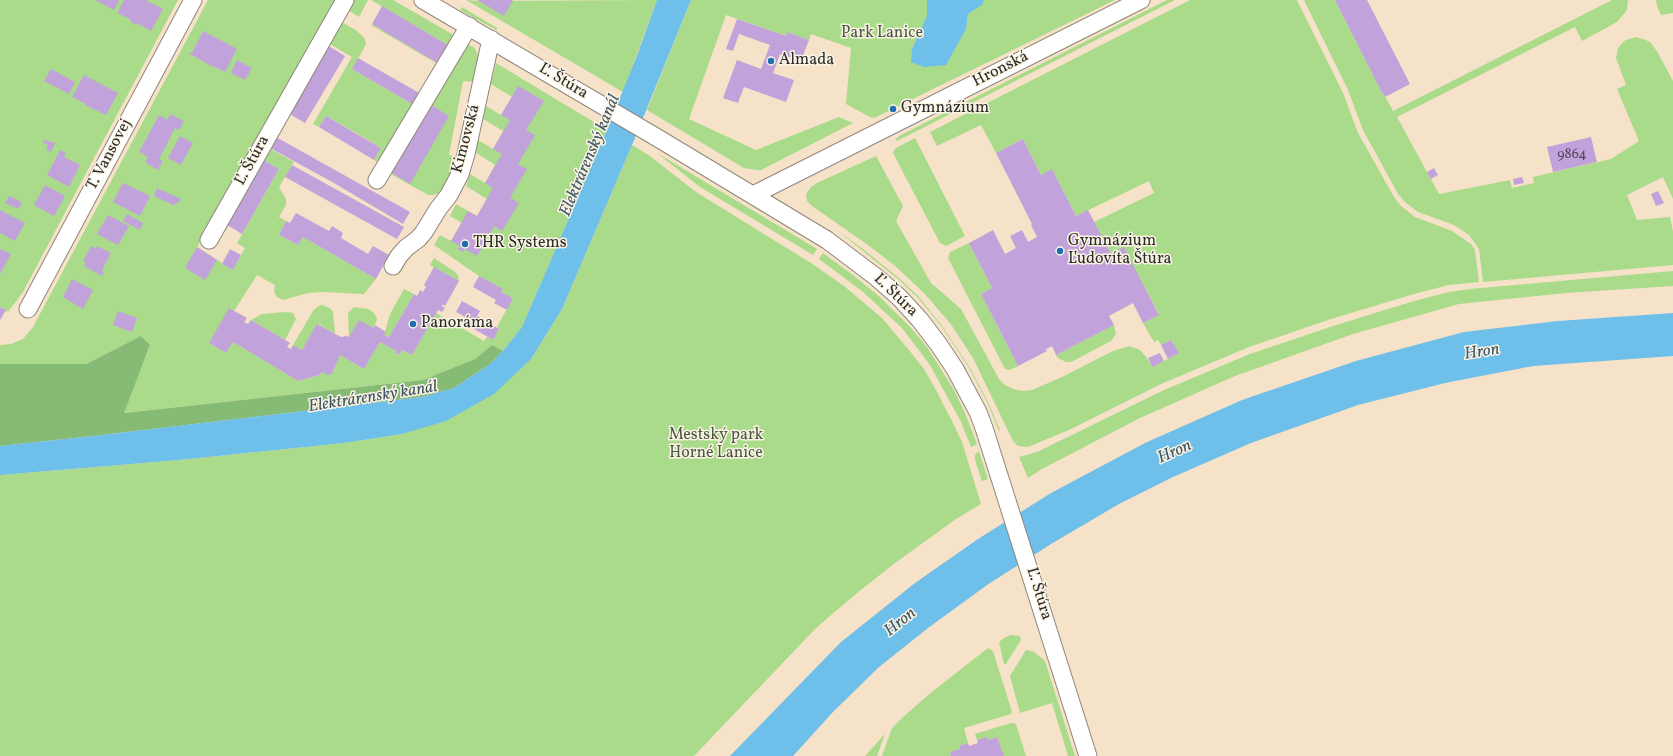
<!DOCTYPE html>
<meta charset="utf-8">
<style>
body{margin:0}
canvas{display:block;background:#f6e2c8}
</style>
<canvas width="1673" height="756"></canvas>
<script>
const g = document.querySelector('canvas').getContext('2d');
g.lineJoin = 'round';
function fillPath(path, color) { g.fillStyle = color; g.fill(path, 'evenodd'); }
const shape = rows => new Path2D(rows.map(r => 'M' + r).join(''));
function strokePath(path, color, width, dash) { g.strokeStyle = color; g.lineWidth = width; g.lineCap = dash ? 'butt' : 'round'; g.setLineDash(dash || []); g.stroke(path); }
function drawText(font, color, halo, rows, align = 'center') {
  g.font = font + ' Vollkorn,serif'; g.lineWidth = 3; g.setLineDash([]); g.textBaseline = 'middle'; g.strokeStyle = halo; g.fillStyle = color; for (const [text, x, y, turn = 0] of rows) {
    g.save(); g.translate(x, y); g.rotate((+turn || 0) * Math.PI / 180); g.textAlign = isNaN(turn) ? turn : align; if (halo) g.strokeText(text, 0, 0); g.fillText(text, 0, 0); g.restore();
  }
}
fillPath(shape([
 [0,0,178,0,23,292,8,312,0,307],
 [208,0,337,0,197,247,233,270,245,248,237,243,279,169,260,158,267,147,294,162,279,187,286,199,286,205,279,217,286,221,279,235,298,245,303,237,376,279,364,294,323,292,308,293,283,300,277,297,275,294,274,291,275,285,257,275,234,311,209,343,226,353,233,342,298,381,320,375,322,372,332,374,340,355,364,369,380,342,396,351,395,352,399,355,402,350,412,355,436,313,484,341,487,337,493,340,499,329,497,327,513,298,501,292,503,289,479,276,434,245,440,235,451,241,462,223,450,216,456,204,477,216,487,199,466,186,470,174,485,183,495,165,475,152,478,140,493,149,503,131,483,119,486,106,501,115,512,97,491,84,496,63,607,130,522,327,503,351,492,345,475,359,423,380,123,413,150,346,141,336,86,364,0,364,0,345,11,344,23,339,33,327],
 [353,0,368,0,359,17,348,10],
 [371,0,393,0,457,37,441,66,371,25,372,24,439,64,449,46],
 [466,0,478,1,657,0,623,92],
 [691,0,927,0,928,16,912,49,966,29,968,14,981,5,984,0,1115,0,874,118,870,117,846,104,851,48,811,34,809,40,787,32,786,36,726,15,689,119,756,150,839,117,853,123,761,170,756,170,744,168,647,110],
 [1167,0,1175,0,897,141,895,140,899,136],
 [1190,0,1297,0,1343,93,1358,133,1394,197,1401,206,1415,217,1452,231,1471,244,1475,250,1479,282,1449,285,1414,294,1331,319,1249,347,1161,384,1071,429,1033,445,1027,447,1018,446,1013,441,973,358,950,323,936,307,925,294,894,265,868,245,812,206,807,201,806,194,811,187,817,183,876,156,903,206,896,221,931,283,961,309,999,379,1005,385,1013,389,1022,391,1032,390,1062,377,1113,351,1129,346,1140,350,1147,358,1152,367,1164,361,1179,353,1171,340,1161,345,1158,340,1154,342,1143,323,1159,314,1124,248,1111,254,1094,222,1154,193,1149,181,1076,216,1052,169,1041,175,1023,139,996,153,981,125,937,146,930,132],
 [1304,0,1335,0,1383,95,1384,94,1393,111,1612,0,1628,0,1627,10,1617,22,1582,41,1575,27,1397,117,1439,194,1510,180,1512,188,1534,183,1533,177,1611,159,1639,141,1617,89,1626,85,1616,58,1618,48,1624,41,1635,37,1646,40,1651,43,1658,53,1673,81,1673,199,1663,177,1627,195,1637,220,1670,217,1673,232,1673,265,1483,282,1479,249,1469,235,1454,225,1418,212,1405,202,1398,194,1363,130,1348,90],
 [1656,0,1673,0,1673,13,1661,15,1657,6],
 [462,7,497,28,496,30,460,10],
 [340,21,357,31,365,39,366,44,364,48,352,69,414,105,380,163,374,160,381,148,360,135,326,116,319,127,313,124,352,57,328,43],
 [467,44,474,47,478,55,473,82,463,81,449,155,458,157,443,192,433,195,428,195,389,173],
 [915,138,965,236,946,246,940,243,894,155,893,152,896,148],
 [632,145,650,156,696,192,811,263,844,286,882,318,909,350,924,369,936,390,954,425,962,442,981,504,956,519,895,563,857,593,816,628,694,756,0,756,0,475,179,460,344,443,402,434,531,359,562,309],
 [657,153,817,249,813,255,700,187],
 [838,231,863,249,900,279,919,297,943,327,969,366,989,404,1000,430,999,431,988,404,968,366,942,327,919,299,899,280],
 [969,243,992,288,981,294,1018,366,1010,370,1005,369,948,258,950,252],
 [823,253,853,275,880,297,912,329,927,347,954,390,965,413,977,444,971,447,961,422,930,365,902,328,863,292,819,259],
 [434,258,455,272,458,275,459,281,430,265],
 [1673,271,1673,286,1566,293,1459,304,1353,334,1235,376,1140,418,1042,469,1028,478,1019,457,1037,452,1164,390,1250,354,1333,326,1414,301,1449,292,1470,289],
 [404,289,414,294,389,337,384,335,390,314],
 [322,305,330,308,333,312,335,334,318,324,302,350,293,345,313,311,317,307],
 [354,307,368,309,373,312,376,316,377,320,373,328,349,337,348,313],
 [286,312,293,313,296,319,285,340,251,320,262,314],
 [1114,325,1116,334,1111,341,1071,362,1066,362,1058,358,1056,355],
 [979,451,988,479,982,481,975,460,975,455],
 [1011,635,1020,636,1021,640,1006,664,1004,664,999,642,1004,638],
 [988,648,993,651,1012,712,1011,714,964,728,968,743,959,746,960,749,950,752,951,756,882,756,892,728,903,717,933,691],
 [1026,650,1034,652,1045,661,1075,756,1068,756,1052,703,1020,713,1010,676],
 [1011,723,1016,724,1026,756,1004,756,997,737,988,740,987,737,977,740,975,734],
 [885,734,877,756,865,756]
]), '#a9db8a');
fillPath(shape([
 [141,336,150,345,124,413,423,380,475,359,492,345,503,351,490,364,454,388,422,397,93,436,0,446,0,364,86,364]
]), '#86bb76');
fillPath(shape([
 [657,0,691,0,632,145,562,309,531,359,494,394,446,421,402,434,344,443,179,460,0,475,0,446,93,436,422,397,454,388,490,364,503,351,522,327,607,130,638,53],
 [927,0,984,0,982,5,968,14,966,29,946,65,924,67,911,62,912,49,927,16],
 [1673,313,1673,356,1533,366,1445,383,1358,405,1251,443,1173,477,1119,504,1051,544,987,585,928,628,879,667,833,712,793,756,730,756,841,642,915,583,978,539,1051,493,1145,443,1242,400,1356,361,1464,332,1558,321]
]), '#6ebfe9');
fillPath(shape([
 [95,0,119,0,114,10],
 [124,0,145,0,163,9,151,31,137,23,136,25,130,21,130,19,117,13],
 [477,0,513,0,504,16],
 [1335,0,1367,0,1410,84,1385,97,1384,94,1383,95],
 [382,6,449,46,439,64,372,24],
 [737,19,786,36,787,32,809,40,801,61,780,54,773,73,794,80,786,102,744,87,738,103,723,98,737,60,761,69,770,45,739,34,733,51,726,49],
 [203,31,237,49,225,72,213,66,213,67,190,54,190,52,192,53],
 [327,45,345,56,305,123,288,113],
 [358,58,421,94,414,105,352,69],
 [237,60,252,68,245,80,231,73],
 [51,69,75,82,69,94,44,81],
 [84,75,118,93,106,115,85,105,86,104,72,97],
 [518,86,544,101,526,130,535,135,518,164,527,169,510,198,519,203,502,231,494,226,477,256,465,249,463,252,458,249,460,246,451,241,468,211,477,216,493,188,485,183,502,154,493,149,510,120,501,115],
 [431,105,449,116,410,184,392,173],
 [170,114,184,121,179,130,175,128,159,159,163,161,158,170,145,162,148,157,139,152,159,115,167,120],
 [326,116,381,148,374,160,319,127],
 [180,136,193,143,181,165,168,158],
 [276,137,410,212,403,224,334,183,270,148],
 [1591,137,1597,162,1553,172,1547,147],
 [1023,139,1041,175,1052,169,1076,216,1088,210,1111,254,1124,247,1159,315,1143,323,1133,303,1109,316,1114,325,1056,355,1052,346,1046,349,1047,351,1018,366,981,294,992,288,969,243,993,230,1005,254,1016,248,1010,236,1022,230,1028,242,1037,237,1031,225,1032,224,996,153],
 [44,140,55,143,51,152,46,149,48,145,43,143],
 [60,150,66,153,64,157,80,165,69,187,47,175],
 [260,158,279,169,242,234,224,223],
 [292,165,404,227,397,239,285,177],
 [1434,168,1438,175,1431,179,1427,172],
 [1522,177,1524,183,1514,185,1513,179],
 [123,183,150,196,140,216,113,202],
 [45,185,65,196,54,216,34,205],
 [157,188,181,199,179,202,173,205,154,196],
 [1658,191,1664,203,1656,206,1651,194],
 [9,196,22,202,18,209,5,203],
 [0,210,25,223,15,241,0,233],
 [296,213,329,231,332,226,343,233,341,238,368,254,373,246,389,255,376,279,303,237,298,245,279,235,286,221,290,223],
 [127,214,143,223,140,230,123,221],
 [108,215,129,226,118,245,97,234],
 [91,246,96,249,97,246,111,253,102,270,104,272,102,276,84,266,86,263,83,261],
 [197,247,217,260,205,280,185,268],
 [0,249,11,254,0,274],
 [230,249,241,255,233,270,222,264],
 [434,267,459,281,445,306,443,304,442,306,445,308,442,312,438,310,412,355,402,350,399,355,395,352,396,351,380,342,364,369,340,355,332,374,328,375,322,372,320,375,298,381,233,342,226,353,209,343,229,308,247,318,244,322,248,324,251,320,290,343,287,347,291,349,293,345,302,350,317,324,341,337,346,336,345,335,349,337,359,320,373,328,375,325,386,332,384,335,389,337,414,294,417,296,420,290,423,292,426,287,424,285],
 [479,276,503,289,501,292,513,298,507,310,494,303,496,300,473,287],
 [72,279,93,290,83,309,63,297],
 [462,301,480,311,477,316,499,329,493,340,464,323,467,318,456,312],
 [0,307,6,310,0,320],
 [118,311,137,318,132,332,113,325],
 [1171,340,1179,353,1168,359,1161,345],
 [1160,353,1164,361,1152,367,1148,358],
 [987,737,988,740,997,737,1004,756,951,756,950,752,960,749,959,746,968,743,969,746,978,743,977,740]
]), '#c2a2da');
const minor = shape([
 [423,0,656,137,827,240,876,277,899,297,920,320,939,345,955,369,978,412,984,428,1088,756],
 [377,180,469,26],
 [753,195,1141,0],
 [209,240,345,0],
 [393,266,399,256,406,248,418,239,424,232,438,209,449,195,460,174,466,154,491,39],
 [28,309,193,0]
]);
strokePath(minor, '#90867a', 19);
strokePath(minor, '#fff', 17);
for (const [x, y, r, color] of [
 [771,61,4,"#1f6fb2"],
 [893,109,4,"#1f6fb2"],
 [465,244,4,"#1f6fb2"],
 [1060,251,4,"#1f6fb2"],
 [413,324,4,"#1f6fb2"]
]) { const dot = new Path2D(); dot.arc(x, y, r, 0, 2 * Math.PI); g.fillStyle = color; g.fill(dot); strokePath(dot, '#fcf5e5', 1.5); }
drawText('14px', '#514957', null, [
 ["9864",1572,155]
]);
drawText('16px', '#4a5743', '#fcf5e5', [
 ["Park Lanice",882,34],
 ["Mestský park",716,436],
 ["Horné Lanice",716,454]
]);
drawText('16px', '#2b2b2b', '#fcf5e5', [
 ["Almada",779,61],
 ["Gymnázium",901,109],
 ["Gymnázium",1068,242],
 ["Ľudovíta Štúra",1068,260],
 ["THR Systems",473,244],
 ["Panoráma",421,324]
], 'left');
drawText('16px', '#2b2b2b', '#fcf5e5', [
 ["Hronská",1001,70,-27],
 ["Ľ. Štúra",563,82,31],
 ["Kimovská",467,139,-75],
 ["T. Vansovej",110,155,-62],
 ["Ľ. Štúra",253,161,-61],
 ["Ľ. Štúra",895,296,44],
 ["Ľ. Štúra",1038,594,73]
]);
drawText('italic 17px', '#3f5764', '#fcf5e5', [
 ["Elektrárenský kanál",591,156,-67],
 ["Hron",1482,353,-9],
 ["Elektrárenský kanál",373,398,-9],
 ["Hron",1175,453,-24],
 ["Hron",901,623,-39]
]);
</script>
